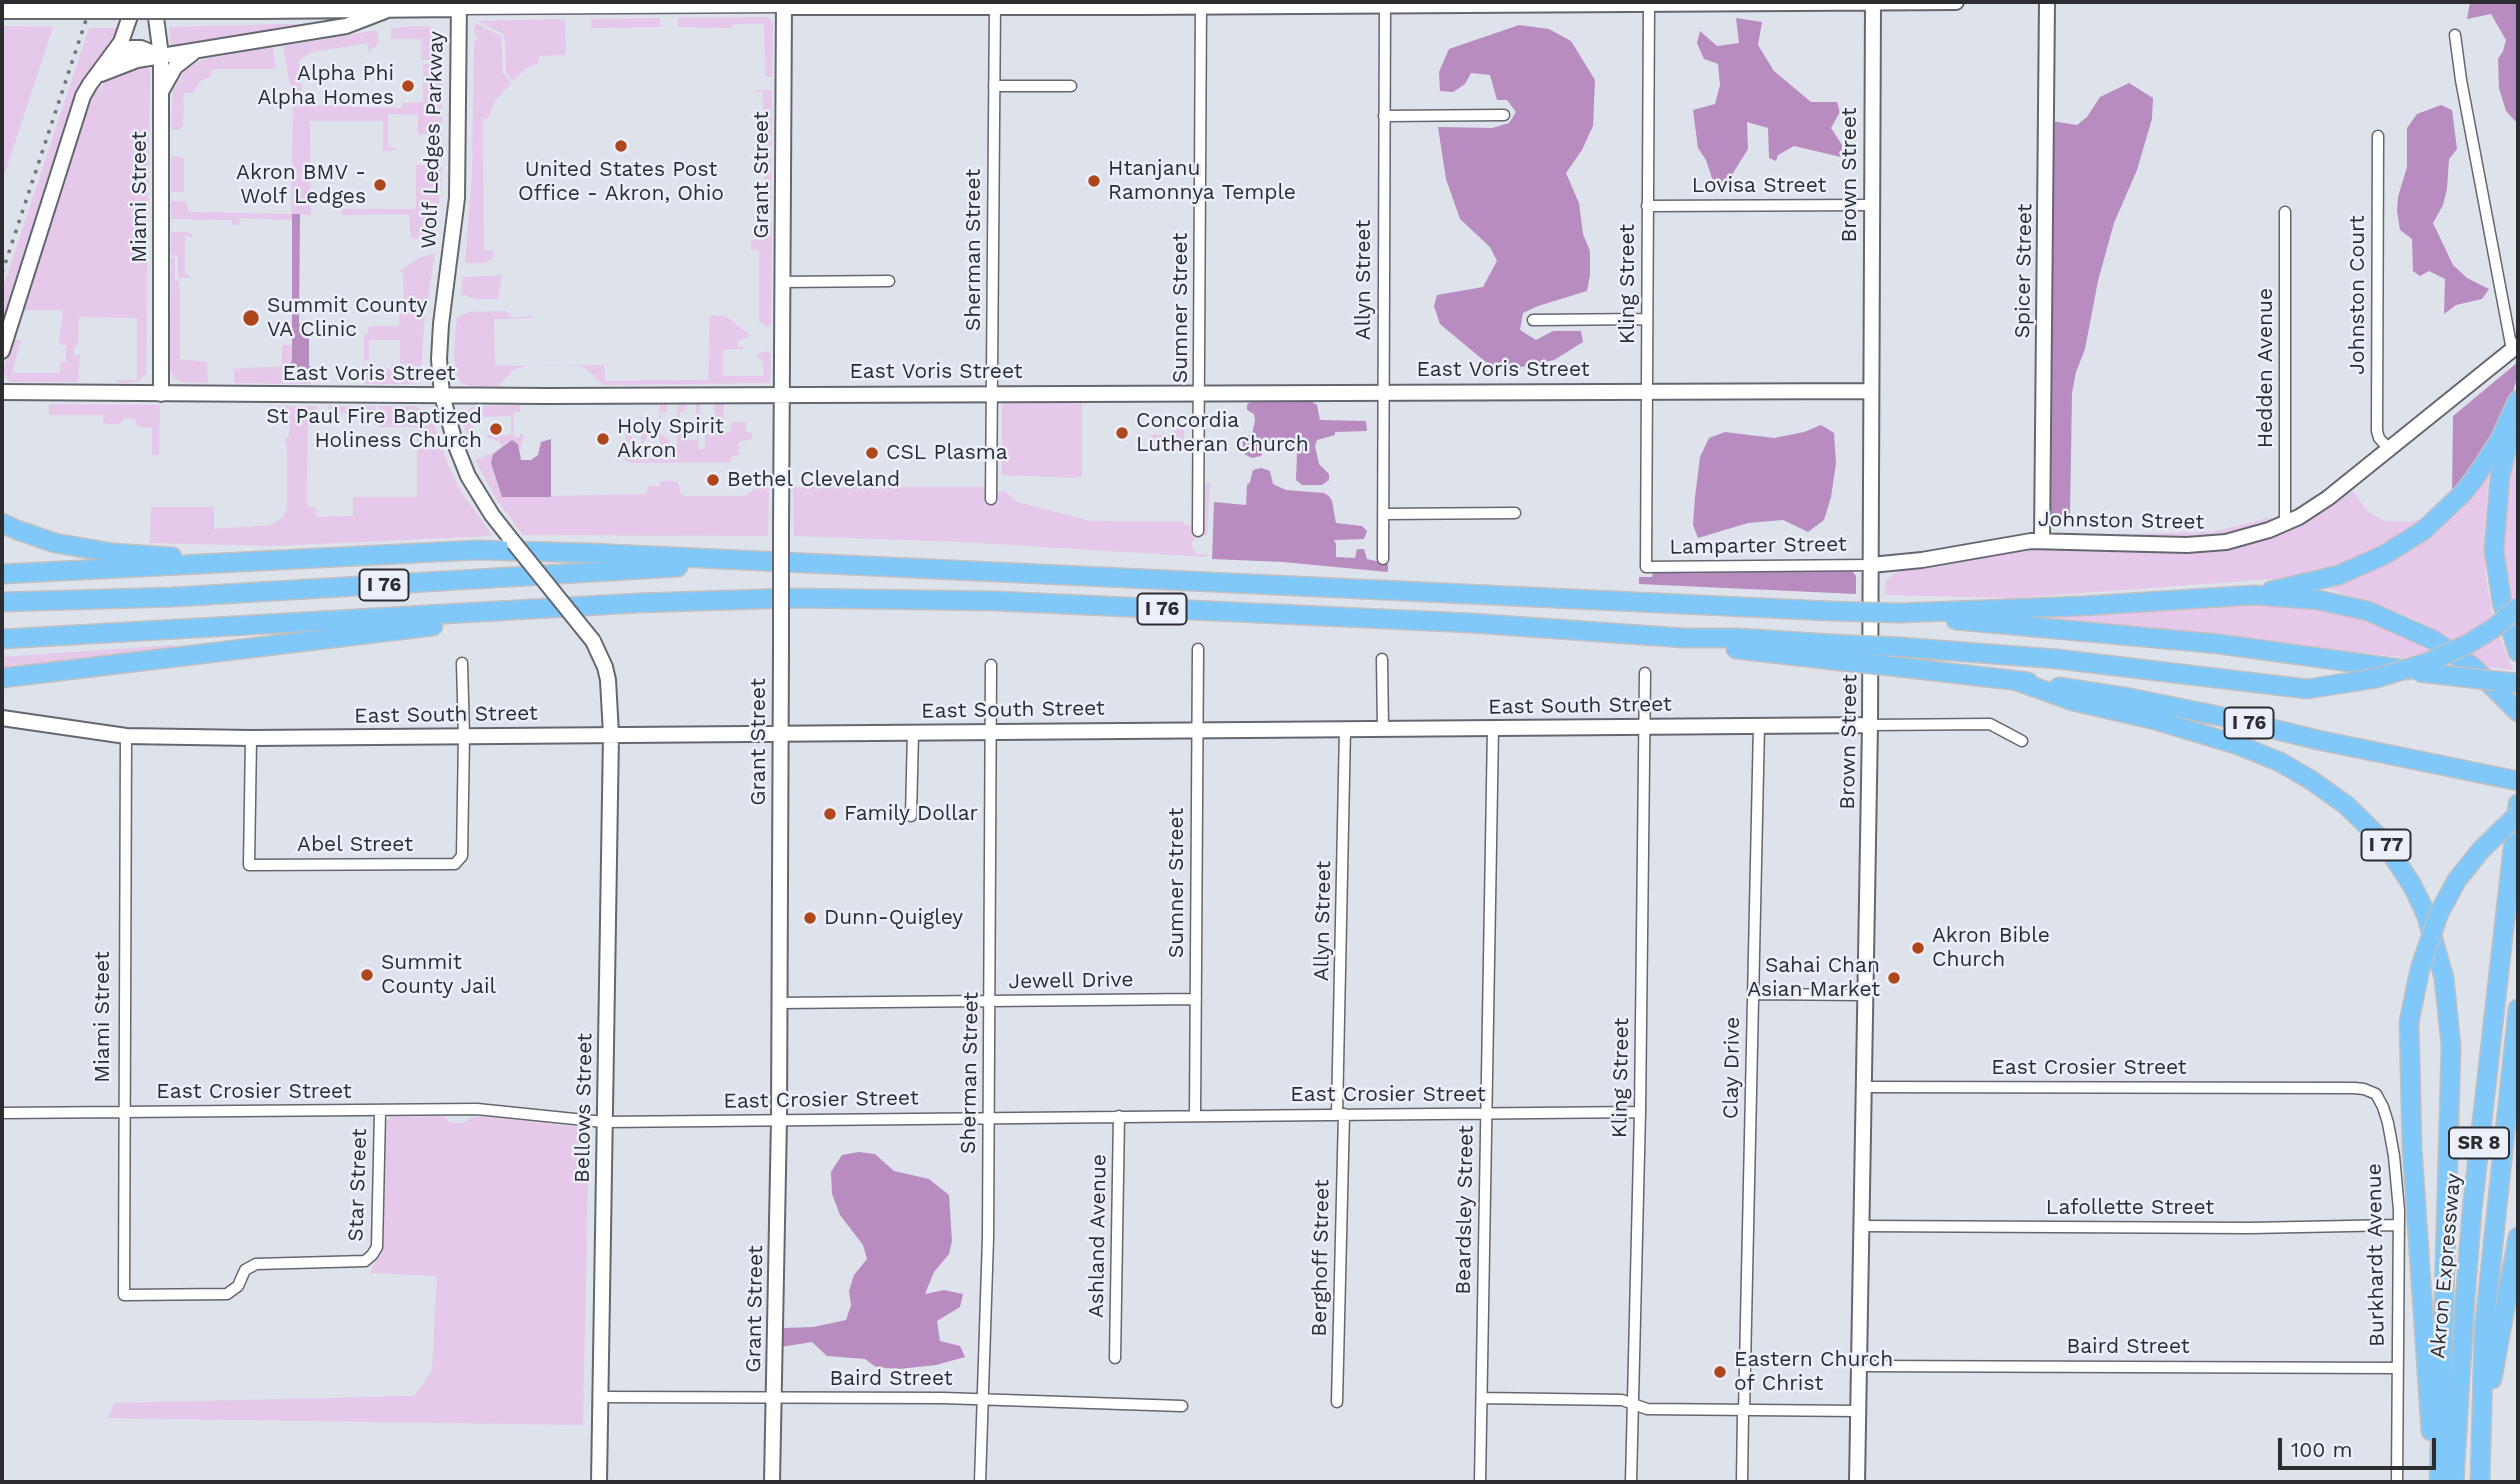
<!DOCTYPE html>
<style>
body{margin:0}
#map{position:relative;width:2520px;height:1484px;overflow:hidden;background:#dee2eb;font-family:"Work Sans",sans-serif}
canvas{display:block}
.frame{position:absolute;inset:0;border:4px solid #2c2d31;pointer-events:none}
.scale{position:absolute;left:2278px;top:1438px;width:158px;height:32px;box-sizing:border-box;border:4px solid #2c2d31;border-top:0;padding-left:9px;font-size:21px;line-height:24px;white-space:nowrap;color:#2c2d31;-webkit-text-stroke:5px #ebeff9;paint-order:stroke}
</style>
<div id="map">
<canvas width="2520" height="1484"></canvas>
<div class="frame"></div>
<div class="scale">100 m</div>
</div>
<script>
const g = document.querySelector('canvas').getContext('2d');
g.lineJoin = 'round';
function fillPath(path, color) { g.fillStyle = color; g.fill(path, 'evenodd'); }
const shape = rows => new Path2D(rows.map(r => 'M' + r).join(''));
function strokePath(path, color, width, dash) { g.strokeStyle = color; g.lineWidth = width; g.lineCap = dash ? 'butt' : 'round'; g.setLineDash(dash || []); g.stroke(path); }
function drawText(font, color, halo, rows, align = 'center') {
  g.font = font + ' "Work Sans",sans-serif'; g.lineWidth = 5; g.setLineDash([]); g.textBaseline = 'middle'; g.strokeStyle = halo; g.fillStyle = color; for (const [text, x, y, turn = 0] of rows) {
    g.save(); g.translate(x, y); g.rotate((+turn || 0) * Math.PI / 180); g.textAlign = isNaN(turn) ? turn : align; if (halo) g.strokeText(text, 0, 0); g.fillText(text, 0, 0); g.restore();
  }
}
fillPath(shape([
 [766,17,771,20,773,25,772,77,765,76,764,24,734,24,731,28,678,27,678,18],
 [660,18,660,27,591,28,591,19],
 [565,19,566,55,539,56,538,64,526,68,513,81,506,72,505,41,502,33,477,21],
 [475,23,501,36,503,73,511,83,495,101,488,119,483,119,484,250,493,251,494,257,485,263,465,263,472,174,474,41,477,41,477,34,474,34],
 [284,24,330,24,174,49,171,47,169,27],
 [2,26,53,27,2,182],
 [416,26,429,27,438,31,442,40,442,60,421,60,421,39,391,39,391,28],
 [89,28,124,28,74,104,2,328,2,291],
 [378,30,378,44,369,52,367,43,312,52,298,61,298,64,300,64,302,95,313,95,313,105,402,108,402,103,423,102,423,64,442,64,442,142,435,145,434,135,418,134,418,115,388,114,388,147,396,148,391,151,383,151,383,121,310,121,311,215,293,214,292,220,240,218,239,225,232,225,232,220,171,219,171,201,174,201,186,202,189,212,291,214,293,101,283,46],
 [273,47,276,69,211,69,211,77,200,81,193,93,184,93,183,126,179,130,171,129,173,91,186,69,204,59],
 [141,68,148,68,150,72,146,374,137,382,117,383,116,380,137,380,137,318,79,317,78,346,74,347,74,355,80,355,78,382,9,382,3,371,13,340,21,340,12,373,60,373,60,363,66,362,66,345,59,344,63,310,22,310,92,97,107,80],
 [756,90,772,90,771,210,765,210,763,92,755,92],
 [171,156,182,157,184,161,184,192,171,192],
 [416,165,442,166,436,241,411,238,409,214,342,215,342,205,345,209,416,209],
 [772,223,771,326,765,326,759,321,759,250,751,250,751,240,756,240,757,224],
 [171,232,188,232,192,234,192,238,185,235,185,273,192,278,178,278,178,256,171,255],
 [435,253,424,324,421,377,409,384,365,384,364,363,366,367,378,369,391,369,391,364,400,364,400,340,369,340,369,360,364,360,364,335,368,333,369,326,399,326,399,304,404,304,404,298,403,273,399,271,421,257],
 [171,258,175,258,175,280,179,281,180,291,180,359,207,362,208,383,181,382,174,378,170,371],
 [502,275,498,299,476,299,461,294,463,277],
 [506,311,511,317,532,316,532,318,494,319,495,364,492,365,526,366,513,370,498,386,472,387,463,384,455,375,454,350,457,317,470,312],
 [713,315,727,317,751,336,737,341,738,347,743,346,744,349,723,350,723,376,764,376,763,359,757,358,759,353,766,351,771,354,770,383,603,385,589,371,580,366,528,366,604,365,605,381,708,380,710,317],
 [282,345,292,345,292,360,288,370,309,377,311,375,311,384,234,383,234,369,282,366],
 [1002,402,1082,402,1082,476,1076,478,1002,475],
 [714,403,724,403,723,432,731,432,731,422,746,422,746,432,752,432,752,439,739,442,739,455,731,456,731,462,631,463,625,460,625,433,632,436,632,439,626,446,626,455,641,459,641,432,646,433,647,438,643,444,644,458,659,458,660,404,667,404,667,412,661,412,661,434,669,440,670,448,677,448,677,404,685,404,685,411,680,412,680,431,688,434,689,441,697,440,696,404,700,404,698,449,705,449,705,434,716,434],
 [49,404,160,405,159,455,152,455,152,428,139,427,134,419,124,418,120,424,106,424,103,422,103,415,49,415],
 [520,405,520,412,514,412,513,416,514,437,520,437,520,434,524,434,520,450,517,442,507,442,503,448,499,441,486,437,486,435,511,435,511,416,482,417,481,414,474,415,475,410,480,406],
 [279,406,317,406,316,415,308,416,307,507,316,507,316,517,353,516,353,497,417,497,417,427,379,427,379,406,415,406,426,411,432,417,448,465,461,492,493,536,273,546,150,543,151,507,214,507,214,529,270,525,282,518,287,508,287,451,285,438,289,437,289,414,280,412],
 [328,406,376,406,376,416,328,412],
 [474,406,472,415,474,446,470,448,462,419,465,412],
 [2518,422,2518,634,2507,598,2501,538,2514,437],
 [1178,427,1184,427,1184,450,1150,449,1150,435,1171,435],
 [498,451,493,454,491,463,502,497,647,494,648,486,660,486,661,481,674,481,679,484,680,492,684,496,745,496,764,482,769,482,768,536,523,535,495,497,475,460],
 [2486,477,2489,477,2484,536,2486,581,2495,626,2513,670,2487,667,2456,644,2412,618,2330,589,2329,587,2359,574,2471,494],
 [1210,483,1207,536,1196,536,1191,544,1196,554,1207,554,1207,557,963,542,794,536,793,487,985,487,985,501,998,501,998,491,1005,491,1017,502,1090,521,1184,522,1184,525,1191,525,1192,533,1204,534,1205,485],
 [2352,490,2368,512,2385,521,2409,522,2426,518,2399,538,2354,561,2333,568,2287,578,2013,598,1885,595,1885,582,1896,572,1943,566,2015,550,2072,547,2178,553,2214,551,2246,545,2284,532,2303,522],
 [2272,517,2272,520,2255,526,2208,536,2153,538,2136,537,2134,534,2212,532],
 [2239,605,2305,606,2363,617,2430,648,2453,663,2250,640,1989,618],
 [174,645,173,648,2,672,2,657],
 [438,1116,445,1117,450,1123,463,1123,470,1118,482,1116,586,1128,589,1132,583,1425,108,1418,114,1403,414,1396,432,1371,437,1276,370,1273,382,1249,385,1123,390,1117]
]), '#e5c8ea');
fillPath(shape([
 [2470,2,2518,2,2518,124,2506,111,2499,88,2498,59,2503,51,2506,40,2491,14,2467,19],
 [1736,18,1762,22,1758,45,1774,71,1811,102,1837,102,1840,112,1831,128,1842,145,1841,157,1794,146,1778,155,1776,161,1769,158,1768,128,1747,122,1748,149,1725,186,1714,184,1706,160,1698,148,1693,110,1715,104,1720,85,1718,64,1704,59,1697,43,1700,31,1717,46,1739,43],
 [1519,25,1549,29,1571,41,1595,80,1593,126,1582,150,1566,173,1579,203,1583,234,1590,251,1590,275,1587,291,1538,306,1523,313,1520,330,1536,340,1553,331,1581,331,1583,342,1554,360,1517,368,1494,369,1440,324,1434,306,1437,295,1483,287,1497,261,1490,247,1460,219,1446,179,1438,127,1492,128,1509,123,1516,112,1507,100,1497,100,1490,75,1471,73,1465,84,1453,92,1440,91,1439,72,1449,49],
 [2129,83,2153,98,2152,119,2137,170,2114,223,2098,281,2085,349,2076,372,2072,393,2070,516,2049,520,2052,121,2077,125,2087,117,2100,97],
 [2441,105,2452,110,2457,149,2449,159,2447,189,2443,205,2433,223,2453,265,2467,278,2489,289,2482,299,2456,305,2444,314,2445,279,2429,271,2420,276,2413,271,2412,239,2400,230,2397,211,2398,197,2407,167,2407,128,2417,114],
 [292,214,300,214,299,322,301,329,309,334,309,366,311,367,311,375,305,379,294,378,288,370,292,360],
 [2518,362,2518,374,2512,395,2484,453,2452,494,2453,416],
 [1251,401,1311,401,1317,405,1320,420,1366,421,1367,431,1335,432,1335,435,1317,440,1315,446,1319,464,1329,474,1329,480,1322,485,1302,485,1296,480,1297,454,1288,444,1268,441,1261,456,1252,458,1244,454,1242,438,1252,434,1255,421,1254,414,1247,410,1247,405],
 [1821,425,1834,433,1836,463,1831,497,1824,520,1808,532,1783,520,1748,523,1698,538,1693,525,1695,497,1700,457,1709,438,1725,432,1774,438,1804,432],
 [551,439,551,497,502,497,491,463,493,454,512,440,518,444,521,460,531,460,538,455,541,442],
 [1261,468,1270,471,1273,484,1286,490,1324,493,1329,496,1332,501,1336,523,1362,526,1367,531,1364,539,1334,540,1336,544,1336,557,1355,558,1357,549,1364,549,1367,559,1388,564,1388,572,1283,562,1212,559,1214,502,1246,505,1247,485,1250,482,1253,470],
 [1852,571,1856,576,1856,594,1639,584,1639,577,1652,577,1653,573,1658,572],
 [859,1152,875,1154,894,1171,929,1179,949,1195,952,1241,949,1254,934,1272,925,1294,944,1290,963,1294,960,1307,937,1321,940,1341,960,1346,965,1357,936,1365,899,1369,876,1367,865,1359,827,1356,812,1342,781,1347,783,1328,813,1327,846,1320,851,1305,849,1291,854,1275,867,1259,863,1245,840,1215,832,1194,831,1172,842,1155]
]), '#b88cc1');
const street = shape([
 [1649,2,1646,567,1871,565],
 [459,9,784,7],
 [2455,35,2461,80,2512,350],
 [994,86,1071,86],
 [1384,116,1504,115],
 [2378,136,2377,431,2379,438,2389,449],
 [1647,206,1871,205],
 [782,282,889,281],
 [1533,320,1647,319],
 [991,499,995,2],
 [1383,514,1515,513],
 [2285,524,2285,212],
 [1198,531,1201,2],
 [1383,559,1385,2],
 [1382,659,1383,729],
 [1870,725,1990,724,2022,741],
 [126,736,124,1295,227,1294,238,1286,245,1270,256,1264,365,1261,372,1255,377,1247,380,1112],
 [251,738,249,865,455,864,462,856,464,736,462,663],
 [911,816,913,732],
 [1753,994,1866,995],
 [779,1003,1196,999],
 [1864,1087,2354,1088,2364,1089,2376,1094,2383,1107,2388,1123,2394,1156,2399,1210,2397,1482],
 [2,1113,477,1109,604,1122,1640,1112],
 [1337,1114,1345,729],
 [1195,1116,1198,649],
 [1862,1226,2250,1228,2399,1225],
 [1115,1358,1119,1116],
 [1859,1366,2397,1368],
 [600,1397,943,1398,1182,1406],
 [1482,1398,1622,1400,1647,1409,1858,1411],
 [1337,1402,1344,1114],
 [1744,1412,1759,725],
 [980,1482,988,1238,991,665],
 [1480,1482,1493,728],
 [1631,1482,1640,1112,1645,673],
 [1742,1482,1743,1412]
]);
const secondary = shape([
 [154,2,161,56,161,394],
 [459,2,457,198,441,324,439,359,442,395,456,446,468,476,492,515,514,543],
 [784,7,1139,7,1956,2],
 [260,11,459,9],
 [113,55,131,48,141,48,160,56],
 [101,74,137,60,346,26,385,11],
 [162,90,175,67,193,53],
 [2,351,83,96,90,84,121,42,135,2],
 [2,392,547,396,1870,391],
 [781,531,784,2],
 [2042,540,2047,2],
 [1871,565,1922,560,2031,541,2187,545,2226,542,2269,530,2299,517,2328,498,2518,345],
 [593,641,605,667,608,680,611,734,599,1482],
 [2,718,126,736,251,738,1870,725],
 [772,1482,779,1119,781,645],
 [1857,1482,1870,725,1873,2]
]);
const highway = shape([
 [2510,433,2500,477,2494,550,2502,602,2518,652],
 [2,523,17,530,55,543,113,553,172,557],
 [2,574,477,550,591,553,1830,611],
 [2271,591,2339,575,2384,555,2424,530,2462,494,2474,479,2499,441,2518,400],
 [2,602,174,597,678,567],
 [1900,613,2082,606,2254,595,2318,600,2368,611,2433,640,2473,667,2518,712],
 [1956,620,2219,644,2408,670],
 [2,639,638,603,794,598,997,601,1471,623,1684,638,1739,638,1832,644],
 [1900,647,2057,659,2307,689],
 [1736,649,1832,660],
 [1899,667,2028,682],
 [2,678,433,626],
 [2017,681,2073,701,2155,720,2238,745,2280,762,2311,780,2346,805,2383,841,2412,885,2426,914,2444,978,2451,1046,2439,1482],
 [2496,681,2518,683],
 [2059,687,2130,698,2224,717,2318,740,2518,781],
 [2409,1022,2412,1147,2431,1431],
 [2492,1379,2518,1237],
 [2454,1482,2464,1314,2472,1210,2518,804],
 [2480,1482,2484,1330,2518,1009]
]);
strokePath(street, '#63676f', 13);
strokePath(secondary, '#63676f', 18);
strokePath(highway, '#c0c0c1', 21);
strokePath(street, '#fff', 10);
strokePath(secondary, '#fff', 14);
strokePath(highway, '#80c8fa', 18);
strokePath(shape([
 [2,273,92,2]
]), '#72747a', 3.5, [3.5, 7]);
const secondaryBridge = shape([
 [2,11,260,11],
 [514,543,593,641],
 [781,645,781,531]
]);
const highwayBridge = shape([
 [1830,611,1900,613],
 [1832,644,1900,647],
 [1832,660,1899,667],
 [2418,672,2496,681],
 [2307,689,2377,678,2429,662,2468,644,2494,628,2518,607],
 [2409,1022,2420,969,2439,913,2457,880,2481,850,2518,814]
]);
strokePath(secondaryBridge, '#63676f', 18, []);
strokePath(highwayBridge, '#c0c0c1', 21, []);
strokePath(secondaryBridge, '#fff', 14);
strokePath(highwayBridge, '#80c8fa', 18);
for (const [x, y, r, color] of [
 [408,86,7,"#ae481c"],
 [621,146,7,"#ae481c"],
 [1094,181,7,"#ae481c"],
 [380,185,7,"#ae481c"],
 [251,318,9,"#ae481c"],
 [496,429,7,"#ae481c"],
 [1122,433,7,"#ae481c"],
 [603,439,7,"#ae481c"],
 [872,453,7,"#ae481c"],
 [713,480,7,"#ae481c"],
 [830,814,7,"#ae481c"],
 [810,918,7,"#ae481c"],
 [1918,948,7,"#ae481c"],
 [367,975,7,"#ae481c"],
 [1894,978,7,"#ae481c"],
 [1720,1372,7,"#ae481c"]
]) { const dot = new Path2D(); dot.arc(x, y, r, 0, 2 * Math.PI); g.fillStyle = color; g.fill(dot); strokePath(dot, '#ebeff9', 2.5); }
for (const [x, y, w] of [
 [384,585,49],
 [1162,609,49],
 [2249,723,49],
 [2386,845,49],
 [2479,1143,60]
]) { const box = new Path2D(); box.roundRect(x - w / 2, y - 15.5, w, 31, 5); g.fillStyle = '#ebeff9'; g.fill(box); strokePath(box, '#2c2d31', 2); }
drawText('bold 19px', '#2c2d31', null, [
 ["I 76",384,585],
 ["I 76",1162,609],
 ["I 76",2249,723],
 ["I 77",2386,845],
 ["SR 8",2479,1143]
]);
drawText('21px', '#2c2d31', '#ebeff9', [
 ["Alpha Phi",394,74,"right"],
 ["Alpha Homes",394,98,"right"],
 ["Htanjanu",1108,169],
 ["Ramonnya Temple",1108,193],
 ["United States Post",621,170,"center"],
 ["Office - Akron, Ohio",621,194,"center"],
 ["Akron BMV -",366,173,"right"],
 ["Wolf Ledges",366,197,"right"],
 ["Summit County",267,306],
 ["VA Clinic",267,330],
 ["St Paul Fire Baptized",482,417,"right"],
 ["Holiness Church",482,441,"right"],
 ["Concordia",1136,421],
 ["Lutheran Church",1136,445],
 ["Holy Spirit",617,427],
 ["Akron",617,451],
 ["CSL Plasma",886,453],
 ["Bethel Cleveland",727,480],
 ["Family Dollar",844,814],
 ["Dunn-Quigley",824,918],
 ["Akron Bible",1932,936],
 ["Church",1932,960],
 ["Summit",381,963],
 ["County Jail",381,987],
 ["Sahai Chan",1880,966,"right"],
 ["Asian Market",1880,990,"right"],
 ["Eastern Church",1734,1360],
 ["of Christ",1734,1384]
], 'left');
drawText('21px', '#2c2d31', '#ebeff9', [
 ["Wolf Ledges Parkway",433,140,-88],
 ["Grant Street",762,175,-90],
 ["Brown Street",1850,175,-90],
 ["Lovisa Street",1759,186],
 ["Miami Street",140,197,-90],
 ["Sherman Street",974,250,-90],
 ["Spicer Street",2024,271,-89],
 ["Allyn Street",1364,280,-90],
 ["Kling Street",1628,284,-90],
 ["Johnston Court",2358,295,-90],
 ["Sumner Street",1181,308,-90],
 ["Hedden Avenue",2266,368,-90],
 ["East Voris Street",1503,370],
 ["East Voris Street",936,372],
 ["East Voris Street",369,374],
 ["Johnston Street",2121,521,1],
 ["Lamparter Street",1758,546,-1],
 ["East South Street",1580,706,-1],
 ["East South Street",1013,710,-1],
 ["East South Street",446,715,-1],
 ["Grant Street",759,742,-90],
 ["Brown Street",1849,742,-89],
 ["Abel Street",355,845],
 ["Sumner Street",1177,883,-90],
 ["Allyn Street",1323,921,-89],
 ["Jewell Drive",1071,981,-1],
 ["Miami Street",103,1017,-90],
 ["Clay Drive",1732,1068,-89],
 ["East Crosier Street",2089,1068],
 ["Sherman Street",970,1073,-89],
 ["Kling Street",1621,1078,-89],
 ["East Crosier Street",254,1092],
 ["East Crosier Street",1388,1095],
 ["East Crosier Street",821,1100,-1],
 ["Bellows Street",584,1108,-89],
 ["Star Street",358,1185,-88],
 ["Lafollette Street",2130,1208],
 ["Beardsley Street",1465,1210,-89],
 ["Ashland Avenue",1098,1236,-89],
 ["Burkhardt Avenue",2376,1255,-91],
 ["Berghoff Street",1321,1258,-89],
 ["Akron Expressway",2446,1266,-85],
 ["Grant Street",755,1309,-89],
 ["Baird Street",2128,1347],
 ["Baird Street",891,1379]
]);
</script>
